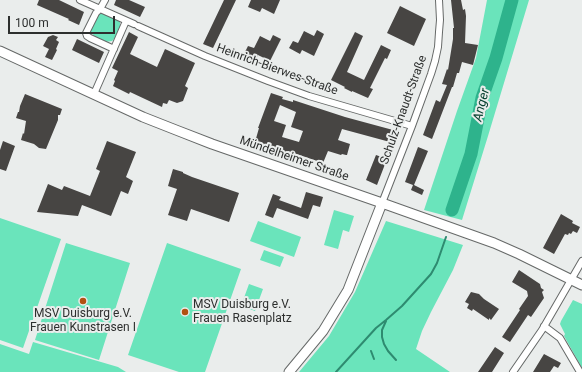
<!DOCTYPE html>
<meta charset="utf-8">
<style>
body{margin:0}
#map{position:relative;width:582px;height:372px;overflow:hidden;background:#eaedec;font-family:Roboto,sans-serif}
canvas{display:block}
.scale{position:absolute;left:8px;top:16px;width:107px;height:18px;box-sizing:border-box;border:2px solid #2d2f2e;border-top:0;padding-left:5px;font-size:12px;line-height:14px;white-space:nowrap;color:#2d2f2e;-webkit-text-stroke:3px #eaedec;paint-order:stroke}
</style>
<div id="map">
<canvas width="582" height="372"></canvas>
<div class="scale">100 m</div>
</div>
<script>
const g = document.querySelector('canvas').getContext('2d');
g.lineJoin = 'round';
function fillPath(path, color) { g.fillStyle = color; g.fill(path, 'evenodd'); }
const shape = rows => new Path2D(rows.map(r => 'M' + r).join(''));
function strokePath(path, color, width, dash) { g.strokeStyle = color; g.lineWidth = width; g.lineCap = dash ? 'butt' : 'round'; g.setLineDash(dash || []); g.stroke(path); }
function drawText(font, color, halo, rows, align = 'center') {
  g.font = font + ' Roboto,sans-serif'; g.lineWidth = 4; g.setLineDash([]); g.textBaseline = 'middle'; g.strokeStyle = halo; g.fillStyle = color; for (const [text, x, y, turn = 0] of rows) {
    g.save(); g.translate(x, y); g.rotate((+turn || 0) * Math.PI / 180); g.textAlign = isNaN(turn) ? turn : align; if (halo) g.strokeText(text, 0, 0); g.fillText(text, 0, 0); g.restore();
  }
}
fillPath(shape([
 [487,0,529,0,488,136,462,220,424,210,457,111,476,58],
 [100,14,104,14,118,20,120,22,120,28,115,38,112,41,105,42,95,37,91,32,91,29,97,15],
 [334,210,354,216,349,232,343,230,338,249,324,245],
 [0,218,61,239,23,348,0,340],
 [258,221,301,237,294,257,250,241],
 [386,221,463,245,453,270,431,312,422,331,416,349,450,372,299,372,329,336,355,292],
 [66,243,130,263,99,360,35,340],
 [167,243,241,269,205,372,179,372,128,355],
 [264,250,284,257,280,267,260,260],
 [249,284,263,289,255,311,241,306],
 [573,300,582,304,582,368,564,336,565,334,560,324,561,321],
 [33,342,118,367,126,372,0,372,0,344,29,354]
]), '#6ae4bb');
strokePath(shape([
 [386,321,382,330,382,337,384,344,388,351,396,360],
 [371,351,374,359],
 [336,372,376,328,386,320,402,306,431,274,437,263,446,237]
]), '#2e8b70', 2);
strokePath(shape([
 [452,210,471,154,482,98,496,58,512,0]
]), '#2eb38c', 13);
fillPath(shape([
 [39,0,59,0,84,12,79,25,68,20,69,19,37,5],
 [116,0,129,0,145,7,140,17,114,5],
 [224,0,236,0,213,48,203,44],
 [251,0,280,0,274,14,262,8,260,12,248,7],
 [451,0,461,0,463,10,465,9,466,16,465,43,478,45,473,65,462,62,459,73,457,73,453,87,452,87,432,139,423,135,436,100,440,102,447,85,442,84,447,69,448,70,453,39,453,28,454,28],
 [400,6,426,19,414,46,387,33],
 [317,30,324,34,314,56,302,50,300,54,289,48,293,41,298,43,304,31,314,36],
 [129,32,138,37,130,54,157,67,165,49,195,63,185,86,188,88,183,101,177,103,169,100,167,104,163,103,162,107,130,92,129,94,113,86,115,81,114,80,118,71,112,68],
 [355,32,363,36,347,72,364,80,381,45,391,50,387,59,385,58,370,88,373,89,368,98,352,91,352,92,344,88,345,87,331,80],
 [53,35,58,37,56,40,59,42,56,49,57,50,52,60,45,57,49,49,43,46,48,37],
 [273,35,281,39,270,61,258,55,256,60,244,54,248,46,254,48,260,36,270,41],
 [77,39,104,52,99,63,72,50],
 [271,93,283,97,282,99,293,102,293,100,345,117,393,130,390,142,342,129,338,140,350,144,347,155,346,155,342,154,341,155,328,151,323,163,288,151,288,153,255,142,259,128,258,128],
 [280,105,296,112,291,127,303,131,299,142,282,137,286,125,274,121],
 [25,94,62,109,60,115,58,115,58,120,46,149,39,148,34,144,21,140,23,133,24,134,26,121,16,118,18,112,19,112,20,106],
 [3,141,15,146,6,171,0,169,0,150],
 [107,141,136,152,126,177,133,181,128,194,121,191,111,216,82,205,78,216,37,212,48,184,62,190,64,186,90,196,100,171,96,169],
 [418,147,428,151,414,185,424,190,422,195,411,190,413,185,405,182],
 [376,155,387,159,377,185,366,180],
 [173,169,183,172,183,173,192,177,239,193,229,222,191,209,187,221,168,215,177,189,168,186],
 [306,192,323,197,320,207,313,205,308,219,277,208,273,218,265,215,273,194,281,197,279,200,301,208],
 [561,214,573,221,572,223,580,227,577,233,573,231,571,234,569,233,568,235,565,234,554,254,543,248],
 [519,270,540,284,541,288,544,290,542,292,544,298,531,317,528,315,510,342,502,337,520,310,519,309,528,296,527,291,512,282],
 [471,292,479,294,484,299,499,309,491,320,489,318,489,320,473,309,472,311,467,308,469,304,465,302],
 [495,347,504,353,492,372,478,372],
 [544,354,561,363,558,368,554,366,550,372,533,372]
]), '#474543');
const street = shape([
 [80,0,134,24],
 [105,0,100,9,96,13,86,33,87,36,90,38,114,49],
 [138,26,205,56,268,81,309,96,412,126],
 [94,94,126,21],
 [382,203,412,126,431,74,435,61,438,47,439,32,440,20,439,0],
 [544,326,560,338,580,372],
 [513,372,542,330,582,261]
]);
const secondary = shape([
 [0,51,143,117,176,130,212,144,382,203,494,243,519,254,582,285],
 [289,372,323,331,348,290,382,203]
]);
strokePath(street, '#666968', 8);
strokePath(secondary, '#666968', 11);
strokePath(street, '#fff', 6);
strokePath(secondary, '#fff', 9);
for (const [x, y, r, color] of [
 [83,301,4,"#b25111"],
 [185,312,4,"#b25111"]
]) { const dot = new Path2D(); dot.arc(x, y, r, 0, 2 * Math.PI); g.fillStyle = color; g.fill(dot); strokePath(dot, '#eaedec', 1.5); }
drawText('12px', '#2d2f2e', '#eaedec', [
 ["Heinrich-Bierwes-Straße",277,70,20],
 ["Schulz-Knaudt-Straße",404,110,-70],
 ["Mündelheimer Straße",294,159,19]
]);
drawText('12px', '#2d2f2e', '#eaedec', [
 ["MSV Duisburg e.V.",193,305],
 ["Frauen Rasenplatz",193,319],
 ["MSV Duisburg e.V.",83,314,"center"],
 ["Frauen Kunstrasen I",83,328,"center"]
], 'left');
drawText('italic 13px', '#0a4232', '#eaedec', [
 ["Anger",482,105,-76]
]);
</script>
